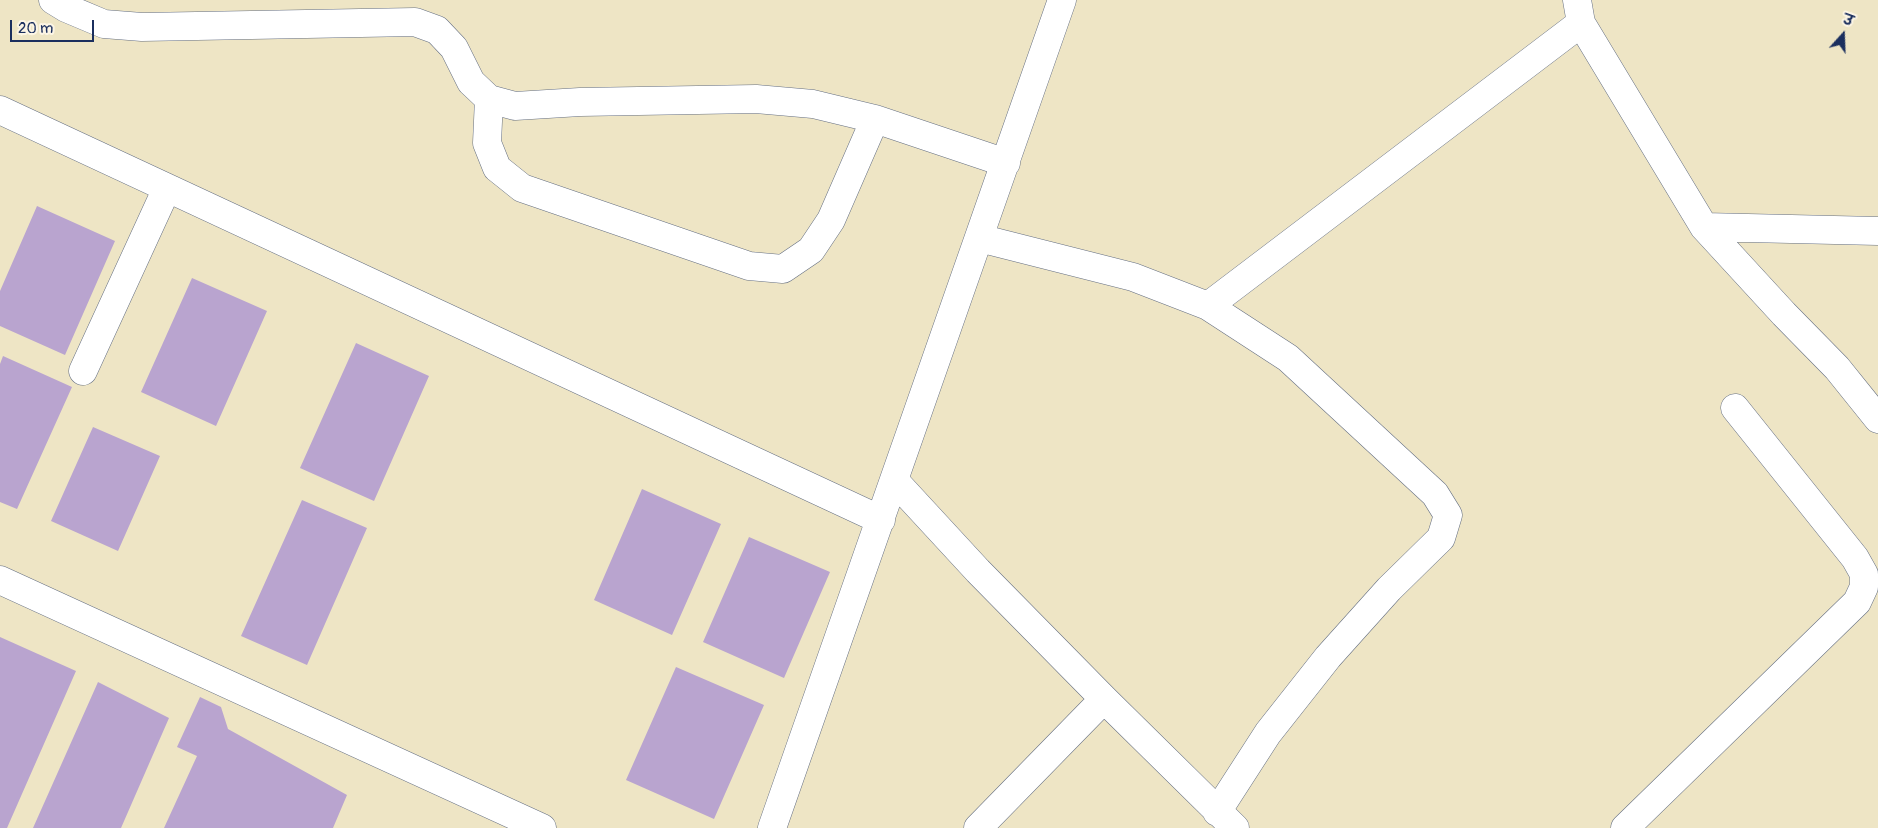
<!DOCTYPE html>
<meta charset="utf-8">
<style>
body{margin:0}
#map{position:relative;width:1878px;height:828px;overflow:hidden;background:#eee5c5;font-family:Pangolin,"Playpen Sans Deva",sans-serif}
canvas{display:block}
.north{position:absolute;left:1818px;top:10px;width:50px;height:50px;-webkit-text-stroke:4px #fcf5e5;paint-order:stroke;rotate:20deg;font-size:14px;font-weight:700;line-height:20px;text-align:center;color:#1b2f5e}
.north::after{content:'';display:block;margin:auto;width:18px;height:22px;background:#1b2f5e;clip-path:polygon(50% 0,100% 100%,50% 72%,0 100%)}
.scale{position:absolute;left:10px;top:20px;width:84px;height:22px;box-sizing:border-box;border:2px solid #1b2f5e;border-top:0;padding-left:6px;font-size:15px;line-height:18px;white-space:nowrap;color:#1b2f5e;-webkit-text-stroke:4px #fcf5e5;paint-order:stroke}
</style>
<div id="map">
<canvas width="1878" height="828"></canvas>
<div class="north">उ</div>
<div class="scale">20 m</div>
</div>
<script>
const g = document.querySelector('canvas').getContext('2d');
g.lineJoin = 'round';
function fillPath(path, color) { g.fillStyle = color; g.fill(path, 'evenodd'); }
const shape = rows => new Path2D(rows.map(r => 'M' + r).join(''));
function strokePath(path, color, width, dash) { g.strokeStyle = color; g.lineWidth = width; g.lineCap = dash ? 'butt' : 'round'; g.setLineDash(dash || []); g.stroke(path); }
fillPath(shape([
 [37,206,115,241,65,355,0,326,0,291],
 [192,278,267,311,216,426,141,392],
 [356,343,429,376,374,501,300,468],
 [3,356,72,387,17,509,0,502,0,364],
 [93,427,160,456,118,551,51,521],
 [642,489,721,524,672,635,594,600],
 [302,500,367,528,307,665,241,636],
 [749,537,830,572,784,678,703,642],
 [0,637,76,671,7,828,0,828],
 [676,667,764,705,714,819,626,780],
 [98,682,169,718,121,828,33,828],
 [200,697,221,707,228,729,347,795,333,828,164,828,197,756,177,747]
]), '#b9a4cf');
const minor = shape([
 [53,0,66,8,104,24,142,27,415,22,437,30,454,48,471,82,489,99,515,106,580,102,756,99,813,104,875,119,1006,163],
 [1577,0,1581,23,1704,227,1784,314,1837,368,1878,419],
 [489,99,487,143,497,168,522,188,749,266,783,269,811,250,831,220,875,119],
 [0,110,881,520],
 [1704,227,1878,231],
 [979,238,1133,277,1208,306,1288,358,1435,494,1448,515,1441,538,1389,589,1328,657,1268,733,1217,812],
 [1208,306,1581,23],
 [83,371,167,188],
 [894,480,978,571,1104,699,1235,828],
 [0,580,542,828],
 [772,828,1062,0],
 [978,828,1104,699],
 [1625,828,1857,602,1864,587,1864,574,1855,558,1735,408]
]);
strokePath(minor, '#656f82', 29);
strokePath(minor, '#fff', 28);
</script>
